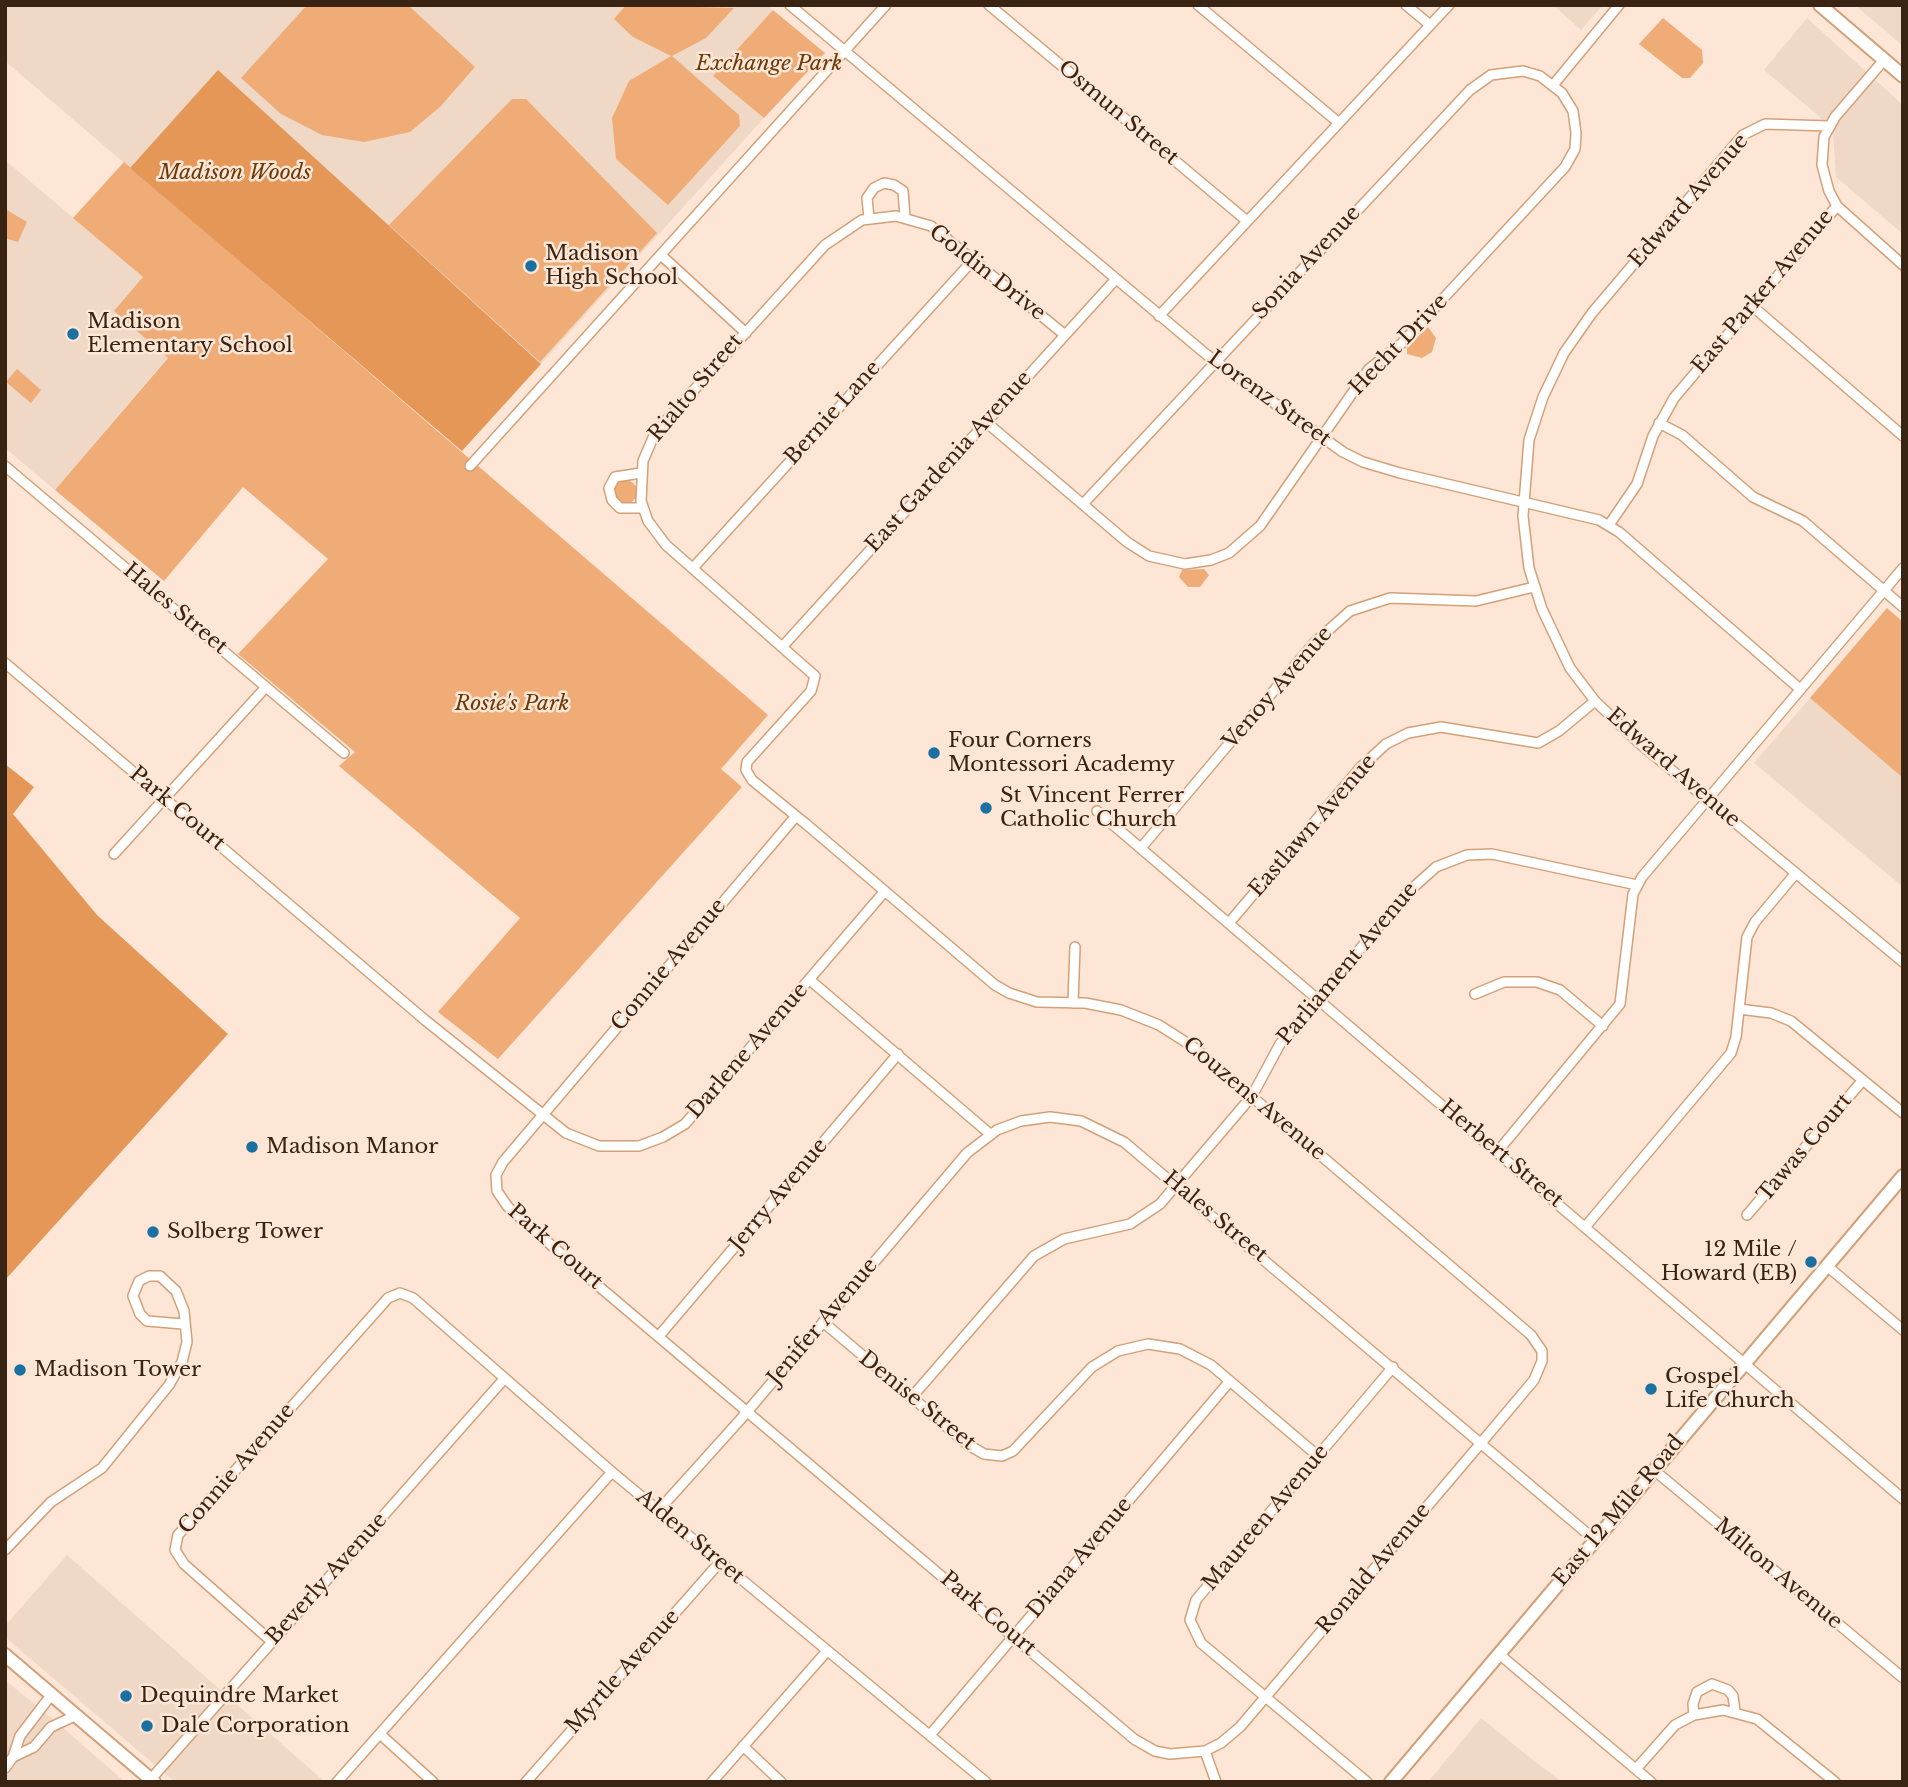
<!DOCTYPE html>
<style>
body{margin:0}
#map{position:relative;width:1908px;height:1787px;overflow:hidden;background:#fde6d6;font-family:"Libre Baskerville",serif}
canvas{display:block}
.frame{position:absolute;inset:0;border:7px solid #392414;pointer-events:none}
</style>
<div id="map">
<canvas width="1908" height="1787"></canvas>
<div class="frame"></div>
</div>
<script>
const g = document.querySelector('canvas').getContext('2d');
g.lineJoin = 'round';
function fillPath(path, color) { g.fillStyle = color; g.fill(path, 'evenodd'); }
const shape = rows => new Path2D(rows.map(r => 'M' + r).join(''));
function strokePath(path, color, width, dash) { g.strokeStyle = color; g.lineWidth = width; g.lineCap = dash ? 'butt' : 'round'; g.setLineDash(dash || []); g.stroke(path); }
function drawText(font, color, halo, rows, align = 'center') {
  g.font = font + ' "Libre Baskerville",serif'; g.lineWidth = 5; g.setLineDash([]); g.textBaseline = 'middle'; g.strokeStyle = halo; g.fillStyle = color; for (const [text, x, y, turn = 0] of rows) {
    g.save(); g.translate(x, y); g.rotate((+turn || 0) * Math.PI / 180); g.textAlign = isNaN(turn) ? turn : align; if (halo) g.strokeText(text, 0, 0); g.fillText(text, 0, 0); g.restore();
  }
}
fillPath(shape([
 [5,5,768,5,773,10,713,76,764,118,541,364,218,71,130,168,5,61],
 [1553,5,1603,5,1581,30],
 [1855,5,1903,5,1903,46],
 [1807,18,1903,105,1903,234,1836,177,1833,133,1820,117,1764,70],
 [5,160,143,277,168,357,55,490,5,448],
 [1810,698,1903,778,1903,887,1754,763],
 [67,1555,325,1782,175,1782,5,1637,5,1626],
 [5,1680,61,1726,125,1782,5,1782],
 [1481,1718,1533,1760,1562,1782,1428,1782]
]), '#efd8c5');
fillPath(shape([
 [307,5,408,5,475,67,440,107,410,132,364,142,322,135,281,114,241,78],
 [626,5,734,8,706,38,672,56,739,115,740,126,668,205,616,159,612,118,629,81,671,56,633,37,614,19],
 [773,10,825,53,764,118,713,76],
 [1663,18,1702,50,1703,63,1690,78,1682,78,1639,44],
 [512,99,526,99,657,233,540,362,389,225],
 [124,162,768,715,721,769,742,787,498,1059,438,1012,520,918,339,766,355,752,238,654,328,559,243,487,164,581,55,490,168,358,114,311,143,277,73,218],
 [5,209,27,222,18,242,5,238],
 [1428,327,1436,338,1432,352,1422,358,1407,354,1407,347],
 [17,369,41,390,31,403,6,382],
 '613 492a12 12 0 1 1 24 0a12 12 0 1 1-24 0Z',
 [1204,569,1209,575,1200,587,1188,587,1179,577,1182,570],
 [1887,608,1903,622,1903,778,1810,698]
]), '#efac77');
fillPath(shape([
 [218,70,541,364,462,451,130,168],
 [5,764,34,787,13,814,97,915,228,1034,5,1280]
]), '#e49757');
const street = shape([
 [790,5,1207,355,1343,452,1363,462,1400,473,1599,520,1619,532,1800,689],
 [989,5,1247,221],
 [1198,5,1339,123],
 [1406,5,1430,25],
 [1884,60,1835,117,1824,137,1822,165,1829,191,1837,206,1903,265],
 [1554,84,1619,5],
 [1829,126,1765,124,1743,135,1592,313,1564,353,1543,397,1529,440,1523,516,1529,568,1542,609,1570,668,1595,701,1639,743,1903,962],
 [869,218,867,198,874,188,884,183,894,185,903,191,905,217],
 [662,256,746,333],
 [1751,305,1903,436],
 [1159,316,1449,5],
 [986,422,1127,542,1149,556,1185,564,1211,560,1229,553,1260,526,1369,369,1402,343,1565,167,1575,149,1576,133,1573,111,1562,93,1540,76,1523,71,1491,75,1470,90,1083,504],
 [1659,423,1682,435,1753,497,1803,521,1903,607],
 [5,466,344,753],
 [470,466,886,5],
 [641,473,615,477,609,488,612,500,620,508,643,508],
 [1609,525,1637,484,1653,436,1674,398,1837,206],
 [693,568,974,259],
 [783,646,1116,279],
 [5,663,425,1020,566,1133,599,1146,639,1146,663,1137,685,1124,885,891],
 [1097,811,1903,1499],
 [796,816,503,1162,496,1175,497,1191,508,1207,576,1267,1134,1739,1155,1751,1170,1754,1205,1751,1221,1743,1240,1727,1481,1443,1534,1380,1542,1361,1542,1351,1531,1335,1195,1048,1159,1025,1121,1010,1085,1003,1037,1002,1009,993,995,985,806,824,796,816,752,780,746,770,747,762,811,691,815,676,666,545,648,521,641,501,643,461,655,433,825,245,862,220,896,216,931,226,1065,335],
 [1141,848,1314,643,1350,611,1390,598,1476,601,1534,587],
 [114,854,266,687],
 [1229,923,1361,767,1386,744,1408,733,1441,727,1538,743,1559,731,1595,701],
 [810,980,990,1134],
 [1475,994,1504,982,1537,982,1560,990,1603,1026],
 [1073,1003,1075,947],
 [1739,1009,1771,1013,1791,1021,1903,1113],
 [1498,1151,1620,1004,1633,894,1642,877,1903,568],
 [1747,1215,1863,1080],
 [1586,1226,1731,1053,1736,1037,1747,937,1755,922,1796,873],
 [1827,1266,1903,1330],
 [823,1322,967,1444,984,1454,1002,1456,1013,1451,1092,1367,1118,1351,1148,1344,1180,1349,1211,1365,1318,1456],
 [659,1336,898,1054],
 [911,1398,1034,1256,1064,1239,1130,1224,1160,1204,1252,1096,1280,1044,1406,894,1436,867,1467,855,1492,854,1637,885],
 [1654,1470,1903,1678],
 [658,1511,740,1420,967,1153,997,1130,1021,1121,1050,1117,1081,1121,1124,1142,1595,1540],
 [5,1550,51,1502,102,1468,169,1385,182,1362,187,1342,184,1311,176,1291,160,1276,149,1276,139,1281,133,1296,140,1314,147,1321,183,1324],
 [271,1641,184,1564,175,1550,178,1535,388,1298,400,1293,413,1298,612,1472,986,1782],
 [1499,1654,1651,1782],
 [52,1694,20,1736,13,1757,34,1747,51,1727,77,1715],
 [1694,1715,1693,1704,1697,1692,1712,1684,1728,1690,1733,1696,1735,1711],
 [380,1734,433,1782],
 [930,1735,1230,1381],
 [743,1746,781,1782],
 [1205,1751,1216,1782],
 [5,1768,13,1757],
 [1636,1769,1675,1725,1694,1715,1723,1710,1757,1719,1835,1782],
 [151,1779,504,1379],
 [337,1782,612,1472],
 [526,1782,720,1562],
 [712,1782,827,1651],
 [1367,1782,1201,1643,1190,1620,1196,1600,1393,1367]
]);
const secondary = shape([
 [1820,5,1903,76],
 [5,1655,154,1782],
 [1391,1782,1903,1176]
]);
strokePath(street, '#d3a077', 12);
strokePath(secondary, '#d3a077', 16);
strokePath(street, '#fff', 9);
strokePath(secondary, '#fff', 12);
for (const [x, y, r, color] of [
 [531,266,7,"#1a70a0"],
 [73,334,7,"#1a70a0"],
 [934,753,7,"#1a70a0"],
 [986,808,7,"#1a70a0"],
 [252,1147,7,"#1a70a0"],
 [153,1232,7,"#1a70a0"],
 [1811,1262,7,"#1a70a0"],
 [20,1370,7,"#1a70a0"],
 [1651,1389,7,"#1a70a0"],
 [126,1696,7,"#1a70a0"],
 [147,1726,7,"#1a70a0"]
]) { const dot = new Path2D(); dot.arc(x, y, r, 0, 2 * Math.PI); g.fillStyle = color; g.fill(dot); strokePath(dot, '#fde6d6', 2.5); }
drawText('italic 21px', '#6c3a07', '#fde6d6', [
 ["Exchange Park",769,64],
 ["Madison Woods",235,173],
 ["Rosie's Park",512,704]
]);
drawText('21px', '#392414', '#fde6d6', [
 ["Osmun Street",1118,113,40],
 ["Edward Avenue",1689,201,-49],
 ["Sonia Avenue",1307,263,-47],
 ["Goldin Drive",987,273,38],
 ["East Parker Avenue",1763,292,-50],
 ["Hecht Drive",1399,345,-46],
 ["Rialto Street",696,388,-50],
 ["Lorenz Street",1269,399,36],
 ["Bernie Lane",833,413,-48],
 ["East Gardenia Avenue",949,462,-48],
 ["Hales Street",175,609,40],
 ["Venoy Avenue",1278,688,-49],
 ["Edward Avenue",1673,768,41],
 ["Park Court",177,809,40],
 ["Eastlawn Avenue",1313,826,-49],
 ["Parliament Avenue",1348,964,-50],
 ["Connie Avenue",669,965,-50],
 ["Darlene Avenue",748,1051,-49],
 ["Couzens Avenue",1254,1099,40],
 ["Tawas Court",1805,1148,-50],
 ["Herbert Street",1501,1154,40],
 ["Jerry Avenue",779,1195,-50],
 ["Hales Street",1215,1217,40],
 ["Park Court",555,1247,41],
 ["Jenifer Avenue",823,1322,-50],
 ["Denise Street",917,1401,39],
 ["Connie Avenue",237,1469,-49],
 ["East 12 Mile Road",1619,1511,-50],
 ["Maureen Avenue",1266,1518,-50],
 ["Alden Street",690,1537,40],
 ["Diana Avenue",1080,1558,-50],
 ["Ronald Avenue",1374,1569,-50],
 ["Milton Avenue",1778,1574,40],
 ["Beverly Avenue",327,1579,-48],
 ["Park Court",988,1614,40],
 ["Myrtle Avenue",623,1672,-48]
]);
drawText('21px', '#392414', '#fde6d6', [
 ["Madison",545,254],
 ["High School",545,278],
 ["Madison",87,322],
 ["Elementary School",87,346],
 ["Four Corners",948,741],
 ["Montessori Academy",948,765],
 ["St Vincent Ferrer",1000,796],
 ["Catholic Church",1000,820],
 ["Madison Manor",266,1147],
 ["Solberg Tower",167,1232],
 ["12 Mile /",1797,1250,"right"],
 ["Howard (EB)",1797,1274,"right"],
 ["Madison Tower",34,1370],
 ["Gospel",1665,1377],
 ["Life Church",1665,1401],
 ["Dequindre Market",140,1696],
 ["Dale Corporation",161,1726]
], 'left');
</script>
